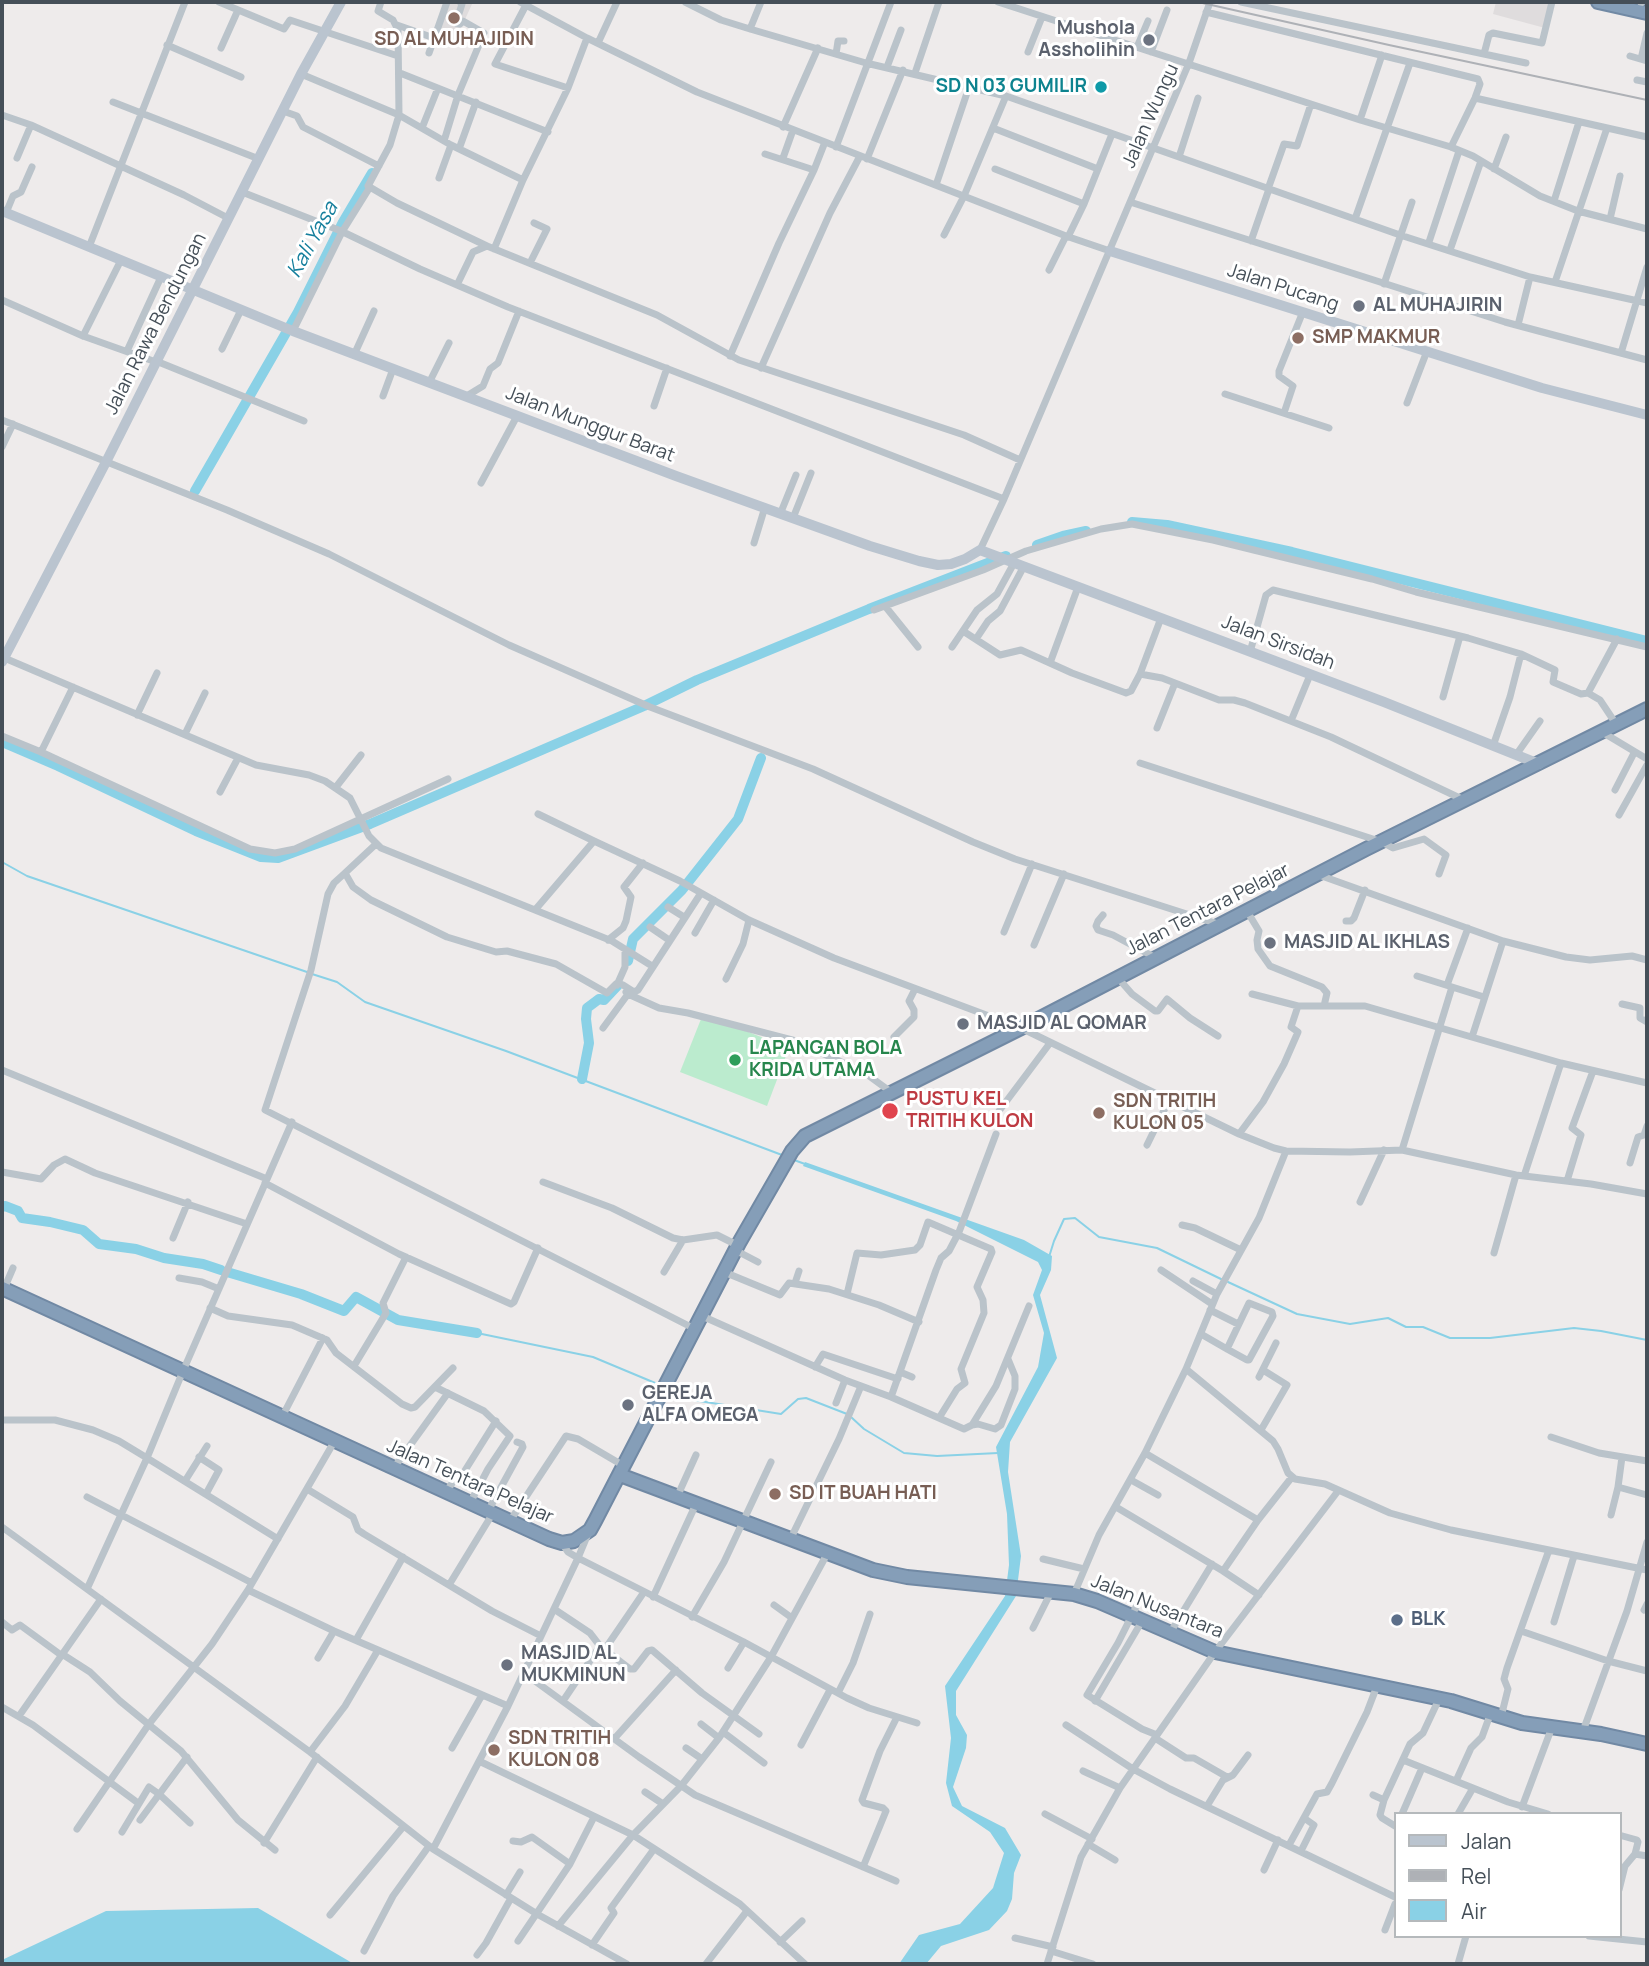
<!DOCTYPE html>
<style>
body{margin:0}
#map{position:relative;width:1649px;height:1966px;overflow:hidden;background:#eeebeb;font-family:Manrope,sans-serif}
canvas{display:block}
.frame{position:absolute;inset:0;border:4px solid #454f58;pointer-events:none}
.legend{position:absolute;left:1394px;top:1812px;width:228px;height:126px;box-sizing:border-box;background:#fff;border:2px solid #b5b9bc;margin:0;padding:9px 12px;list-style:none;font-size:21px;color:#454f58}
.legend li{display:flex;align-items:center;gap:14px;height:35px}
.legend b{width:35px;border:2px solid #b5b9bc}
</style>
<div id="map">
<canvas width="1649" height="1966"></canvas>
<div class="frame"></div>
<ul class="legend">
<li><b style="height:9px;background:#bac4cf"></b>Jalan</li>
<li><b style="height:9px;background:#aeb1b6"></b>Rel</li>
<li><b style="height:19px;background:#8ad1e6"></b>Air</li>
</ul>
</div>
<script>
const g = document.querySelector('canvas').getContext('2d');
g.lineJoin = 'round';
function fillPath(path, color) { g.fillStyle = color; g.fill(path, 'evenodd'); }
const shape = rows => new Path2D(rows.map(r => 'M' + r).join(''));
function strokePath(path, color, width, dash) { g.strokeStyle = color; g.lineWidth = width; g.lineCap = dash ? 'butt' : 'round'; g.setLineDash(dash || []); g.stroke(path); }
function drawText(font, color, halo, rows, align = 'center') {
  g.font = font + ' Manrope,sans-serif'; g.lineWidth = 6; g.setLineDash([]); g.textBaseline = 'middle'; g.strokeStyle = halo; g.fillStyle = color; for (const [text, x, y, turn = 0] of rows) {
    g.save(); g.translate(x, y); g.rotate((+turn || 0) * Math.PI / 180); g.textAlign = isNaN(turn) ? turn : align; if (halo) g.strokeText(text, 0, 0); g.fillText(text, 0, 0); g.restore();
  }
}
fillPath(shape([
 [449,2,473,2,455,41,438,35],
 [1496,2,1551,2,1545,28,1493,14]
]), '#dfdcdd');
fillPath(shape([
 [703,1014,789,1048,767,1106,680,1072]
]), '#bbebce');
fillPath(shape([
 [805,1162,1024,1240,1052,1256,1051,1270,1040,1295,1057,1358,1010,1442,1008,1472,1021,1556,1016,1596,956,1691,956,1715,967,1735,966,1748,953,1787,962,1806,1005,1828,1021,1855,1014,1873,1012,1899,1007,1911,989,1930,941,1946,926,1964,899,1964,919,1935,960,1924,993,1888,1004,1853,990,1832,952,1806,946,1783,951,1738,945,1686,1005,1596,1009,1565,1007,1514,996,1447,1038,1367,1044,1333,1033,1295,1042,1270,1038,1262,956,1221,803,1166],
 [258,1908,354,1964,2,1964,2,1960,106,1911]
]), '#8ad1e6');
strokePath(shape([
 [2,862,27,876,307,972],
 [312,974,337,982,365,1002,506,1051,782,1155],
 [794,1160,805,1164],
 [1049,1257,1054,1241,1064,1219,1075,1218,1099,1237,1157,1248,1223,1280],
 [1228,1282,1297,1314,1350,1324,1388,1318,1406,1327,1423,1327,1450,1338,1490,1338,1574,1328,1601,1331,1647,1340],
 [477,1333,593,1357,660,1385],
 [668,1389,687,1399,781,1414,798,1399,806,1398,847,1414],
 [851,1417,864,1429,904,1453,937,1456,998,1453]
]), '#8ad1e6', 2);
strokePath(shape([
 [195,491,298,312,343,222,372,173],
 [1132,522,1167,525,1292,552,1647,641],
 [1037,545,1063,536,1086,531],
 [2,742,58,766,196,831,261,857,278,858,370,824,644,706,697,680,869,609,1006,556],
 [628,961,633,939,682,890,738,819,761,758],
 [582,1079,589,1043,586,1019,587,1008,599,999,604,1000,618,985],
 [2,1207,5,1206,18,1211,22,1218,50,1222,83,1230,99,1244,136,1249,164,1258,203,1264,221,1270],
 [227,1272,301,1294,344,1311,356,1297,398,1320,477,1333]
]), '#8ad1e6', 10);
const highway = shape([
 [1598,2,1647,13],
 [2,1288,549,1539,562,1543,574,1541,590,1530,595,1521,739,1243,792,1151,805,1136,1021,1028,1366,849,1647,709],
 [620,1475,873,1570,907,1577,1074,1594,1097,1601,1215,1652,1451,1701,1522,1723,1601,1734,1647,1744]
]);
strokePath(highway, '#7189a4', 16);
strokePath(shape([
 [219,2,284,29,290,20,398,56],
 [381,2,378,11,393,20,398,30,399,115,390,145,368,186,397,203,487,246],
 [520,2,587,38,697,92,1066,236,1110,251],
 [685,2,721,20,750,29,866,63,1006,96,964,196,944,235],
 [998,2,1360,120,1451,147,1473,156,1540,196,1578,211,1647,229],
 [1241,2,1526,63],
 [1641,3,1641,2],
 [526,5,495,64,568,88],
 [1206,12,1478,79,1480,84,1475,98,1451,147],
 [397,25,434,38],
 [750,29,761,2],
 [598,43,617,2],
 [167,45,241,77],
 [1137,47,1148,21],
 [221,48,238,10],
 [1028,52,1042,17],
 [1151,52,1167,10],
 [429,53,447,2],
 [836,54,838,41,844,41],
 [1484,54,1489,35,1493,33,1542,43,1552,2],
 [1630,56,1647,61],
 [1641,59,1647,33],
 [887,67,901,30],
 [400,73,548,132],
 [915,73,939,2],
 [301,74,399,115,451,145,523,180],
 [1637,80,1647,82],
 [1006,96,1400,235,1530,277,1647,303],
 [1475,98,1647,137],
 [113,102,259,159],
 [283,111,297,116,303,127,379,166],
 [2,115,31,125,184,195,228,218],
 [1360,120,1382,55],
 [783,127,818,48],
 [422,128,438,88],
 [993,128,1098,169],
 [444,141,458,95,484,33,463,21,460,24,456,23,462,4,460,2],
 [836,147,891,2],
 [459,149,476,102],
 [1179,157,1198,98],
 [17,158,31,125],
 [783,158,793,130],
 [867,159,903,70],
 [995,169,1084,204],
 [1494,169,1506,137],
 [814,170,825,142],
 [439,178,451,145],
 [936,185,969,87],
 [1268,189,1284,144,1297,146,1311,104],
 [242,192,341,231,420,269,508,307,1004,499],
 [1554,201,1579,122],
 [1130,202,1505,322,1647,360],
 [6,213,13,196,21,192,32,167],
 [1355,219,1410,63],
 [1610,219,1620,176],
 [1068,237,1084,204,1112,134],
 [1251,241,1269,189],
 [1429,242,1459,151],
 [89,247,185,2],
 [494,249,523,180,568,88,587,38],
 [1450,250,1481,161],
 [530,263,547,229,534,223],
 [1049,270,1066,236],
 [1555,282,1607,128],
 [1384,284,1412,202],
 [457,285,473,252,487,246,657,315,739,360,964,435,1020,460],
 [2,300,83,336,156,362],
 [1518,325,1530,277],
 [293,331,342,232,370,187],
 [83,336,121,260],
 [222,349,241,310],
 [127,351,161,277],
 [1621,353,1647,267],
 [354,355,374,311],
 [730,356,779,243,814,170,765,154],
 [156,361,304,421],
 [761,368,830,213,860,156],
 [429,383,449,343],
 [1225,394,1329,428],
 [383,396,393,369],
 [465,397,483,386,490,369,498,363,519,311],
 [1407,403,1427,351],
 [654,406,667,368],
 [1284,413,1293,386,1279,376,1279,371,1302,314],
 [2,420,227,510,329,554,509,645,650,707,813,769,973,842,1015,859,1218,924],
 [2,447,13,424],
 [481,483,517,416],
 [781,512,796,475],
 [793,518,811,473],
 [754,543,765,507],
 [980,550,1004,499,1189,63,1210,2],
 [885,606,918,647],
 [874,610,983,570,1026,551,1101,529,1132,524,1213,540,1372,579,1416,592,1647,647],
 [963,631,1000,655,1021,650,1072,673,1126,693,1131,691,1140,674,1162,678,1219,700,1234,700,1245,703,1331,737,1464,800],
 [976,639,988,621,1000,611,1024,566],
 [952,647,977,610,997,594,1014,563],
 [1250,652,1266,595,1273,590,1468,638,1521,654,1555,670,1553,682,1581,694,1588,693,1600,700,1616,724],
 [2,657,256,765,309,775,325,781,350,798,369,836,381,848,535,910,594,841,680,881,749,920,834,958,1021,1028,1239,1134,1274,1148,1286,1151,1350,1152,1402,1150,1516,1175,1591,1184,1647,1194],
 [1050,663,1078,587],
 [1140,674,1161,618],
 [1588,693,1617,639],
 [1443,697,1460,636],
 [137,715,157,673],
 [1291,721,1310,675],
 [1157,728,1175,683],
 [1602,732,1647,759],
 [185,734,205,693],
 [2,736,41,752,250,849,275,853,295,849,448,779],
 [1493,746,1510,697,1521,654],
 [41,752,73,687],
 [1516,755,1540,721],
 [1140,763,1382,842,1393,848,1424,839,1446,855,1439,874],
 [336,787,361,755],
 [1615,790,1634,753],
 [220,792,238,758],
 [538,814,594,841],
 [1619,815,1647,765],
 [376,844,345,873,353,887,371,900,447,937,496,952,507,951,556,964,607,993,616,984],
 [345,873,334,883,328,894,311,970,265,1110,695,1329],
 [1319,875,1503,941,1566,957,1590,960,1632,956,1647,960],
 [668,907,684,917],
 [535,910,612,941,652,966],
 [1247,911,1259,931,1257,940,1258,949,1270,966,1322,987,1327,993,1324,1006],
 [1103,915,1098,921,1096,926,1098,930,1113,935,1156,958],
 [1346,921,1351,921,1354,918,1365,890],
 [650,927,669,940],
 [1004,932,1032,864],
 [695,933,714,900],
 [608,940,623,928,626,921,631,897,624,887,643,863],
 [1034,945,1064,874],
 [1417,976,1484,997],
 [1118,978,1132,994,1155,1011,1158,1011,1167,999,1190,1018,1218,1036],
 [726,979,743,944,749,920],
 [617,985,625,967,625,950],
 [623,985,634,992,638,990,701,893],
 [1447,985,1468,928],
 [628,994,659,1008,688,1013,796,1041,865,1073,891,1092],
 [1252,994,1298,1006,1365,1006,1561,1063,1647,1083],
 [1622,1004,1640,1008,1640,1018,1647,1022],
 [603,1028,628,994,626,992],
 [894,1037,914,1017,914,1010,909,1001,915,989],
 [1472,1037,1503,941],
 [2,1070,267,1179],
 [999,1111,1050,1043],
 [1239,1134,1263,1102,1284,1064,1298,1032,1291,1027,1298,1006],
 [1147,1145,1169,1100],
 [1402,1150,1452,987],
 [1630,1163,1638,1137,1644,1135,1647,1126],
 [2,1172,41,1179,54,1165,65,1159,95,1173,247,1224],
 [1524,1176,1561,1063],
 [1567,1181,1581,1135,1572,1128,1593,1071],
 [543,1182,612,1208,673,1238,683,1240,717,1235,737,1245],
 [265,1183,399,1254,511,1304,514,1302,538,1248],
 [1360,1202,1384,1150],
 [1182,1225,1195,1228,1241,1250],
 [173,1238,188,1202],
 [735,1250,758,1262],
 [1494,1253,1516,1175],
 [1161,1270,1212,1304],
 [664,1272,683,1240],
 [724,1272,780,1295,789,1283,829,1289,879,1305,919,1322],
 [179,1278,202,1282,219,1289],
 [1193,1281,1217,1294],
 [795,1283,799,1271],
 [4,1289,13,1268],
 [847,1294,857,1253,881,1255,915,1250,920,1245,928,1222,991,1249,992,1252,977,1287,983,1300,984,1313,961,1369,965,1383,957,1389,939,1418],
 [210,1308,228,1316,292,1325,327,1340,336,1353,402,1404,411,1408,415,1407,453,1368],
 [1210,1310,1238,1324],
 [702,1316,845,1380,891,1397,964,1429,972,1425,996,1386,1029,1306],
 [1201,1334,1227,1349,1247,1360,1249,1360,1273,1316,1272,1312,1249,1303,1227,1349],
 [354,1366,386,1313,383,1303,406,1257],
 [815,1367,823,1354,898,1379],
 [1186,1369,1273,1441,1278,1449,1288,1473,1295,1479,1325,1484,1390,1513,1451,1530,1647,1570],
 [900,1372,912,1377],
 [1259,1377,1276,1343],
 [435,1387,484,1411,510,1436,488,1469,470,1503],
 [891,1397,936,1270,941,1258,949,1251,959,1232,996,1134],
 [836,1403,845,1380],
 [282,1417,323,1338],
 [2,1420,55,1420,93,1430,119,1441,147,1458,278,1539],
 [972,1425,978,1424,995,1429,1001,1425,1015,1389,1015,1376,1008,1359],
 [1261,1430,1287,1385,1263,1370],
 [1551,1437,1599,1453,1647,1461],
 [334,1442,248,1590,334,1631,508,1706],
 [1145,1453,1258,1520],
 [199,1457,219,1470,206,1494],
 [393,1469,448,1393],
 [1131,1480,1158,1495],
 [185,1481,207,1446],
 [1618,1487,1647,1495],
 [307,1489,353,1517,358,1530,364,1534,492,1611,541,1636],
 [446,1492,457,1476,464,1472,496,1421],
 [87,1497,252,1583],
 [677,1497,696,1455],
 [1116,1507,1223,1571,1259,1595],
 [488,1511,523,1447,522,1444,517,1442],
 [1611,1515,1618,1487,1622,1457],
 [510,1521,566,1436,578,1439,624,1466],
 [2,1527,310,1752,433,1849,537,1914,627,1964],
 [588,1534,578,1558,744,1642,847,1698,869,1708,917,1723],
 [790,1540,839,1439,861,1386],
 [1043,1559,1084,1569],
 [1223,1571,1258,1520,1292,1477],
 [449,1585,493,1513],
 [87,1589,147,1458,183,1371,292,1122],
 [1074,1594,1099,1535,1145,1453,1186,1369,1217,1294,1259,1218,1286,1151],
 [653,1597,696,1504],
 [1155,1603,1144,1599,1139,1601,1118,1643,1087,1695,1142,1729,1157,1735],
 [774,1605,792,1618],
 [554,1609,590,1633,600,1646,630,1669,634,1669,648,1651,652,1650,702,1693,759,1734],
 [1644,1610,1647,1604],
 [692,1617,724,1562,771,1462],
 [2,1622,12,1630,20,1625,61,1655],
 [1554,1622,1574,1556],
 [1033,1628,1051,1592],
 [1521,1631,1608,1661,1647,1671],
 [1170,1633,1212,1564],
 [356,1640,403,1557],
 [605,1649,644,1592],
 [62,1654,90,1672,120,1701,181,1751,238,1820,275,1850],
 [318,1658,334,1631],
 [728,1668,744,1642],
 [524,1673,639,1757,695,1795,896,1881],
 [838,1693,853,1663,870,1614],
 [563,1701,600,1646],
 [1095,1701,1142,1621],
 [2,1707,33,1725,138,1803],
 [19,1716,101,1599],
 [1501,1717,1508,1689,1504,1679,1507,1668,1549,1550],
 [701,1724,719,1738],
 [1066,1725,1133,1769,1170,1789,1395,1897],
 [1583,1731,1627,1611,1647,1542],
 [723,1732,764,1763],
 [1155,1738,1186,1758,1194,1758,1227,1777],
 [614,1739,676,1670],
 [801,1745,830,1690],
 [452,1748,482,1695],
 [686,1748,702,1759],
 [310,1752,345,1706,378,1650],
 [1403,1760,1508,1802,1548,1814],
 [479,1761,633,1835,740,1904,805,1964],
 [1083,1771,1120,1788],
 [1456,1781,1471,1748,1482,1737,1490,1715],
 [645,1792,663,1804],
 [1373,1795,1384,1800,1380,1815,1382,1818,1395,1826],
 [1384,1800,1410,1744,1423,1733,1439,1699],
 [1207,1806,1223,1780,1233,1775,1248,1755],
 [1522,1807,1552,1727],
 [1045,1814,1092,1839],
 [1402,1814,1422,1768],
 [1458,1814,1473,1788],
 [140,1820,187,1757],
 [77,1829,149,1724,212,1644,248,1590],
 [122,1832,149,1787,159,1794,190,1823],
 [1619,1835,1637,1840,1638,1842,1635,1854,1625,1866,1619,1890],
 [513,1841,521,1842,532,1837,570,1864],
 [264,1843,317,1757],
 [1088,1844,1115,1860],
 [1289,1845,1317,1794,1327,1792,1332,1783,1367,1712,1377,1686],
 [433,1849,508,1706,578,1558,568,1552,562,1543],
 [1301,1851,1314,1825,1304,1818],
 [1635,1854,1647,1856],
 [863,1867,886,1811,883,1808,864,1803,862,1800,880,1751,897,1717],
 [1264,1870,1278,1840],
 [506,1895,520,1872],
 [330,1915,403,1827],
 [558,1926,633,1835,681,1786,719,1738,771,1657,827,1554],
 [1385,1930,1395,1904],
 [1589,1936,1647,1942],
 [1015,1938,1053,1947],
 [518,1941,570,1864,594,1817],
 [780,1942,802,1921],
 [592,1945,614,1913,611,1908,654,1849],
 [364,1951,393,1896,429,1846],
 [1051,1951,1093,1964],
 [477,1955,486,1943,511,1898],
 [706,1964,747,1911],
 [1047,1964,1081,1857,1120,1788,1215,1652,1338,1491],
 [1458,1964,1466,1936]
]), '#bac3ca', 7);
strokePath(shape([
 [2,211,293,331,676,476,870,546,919,561,938,565,951,564,965,559,980,550,1384,702,1539,764],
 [1110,251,1542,388,1647,415],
 [2,662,106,462,301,74,341,2]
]), '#bac4cf', 10);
strokePath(highway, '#859eb8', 12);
strokePath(shape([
 [1198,2,1389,45,1647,100]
]), '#aeb1b6', 2);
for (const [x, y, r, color] of [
 [454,18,7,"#8d6e63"],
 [1149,40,7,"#6b7280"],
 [1101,87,7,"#0f9aa8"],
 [1359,306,7,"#6b7280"],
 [1298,338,7,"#8d6e63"],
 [1270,943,7,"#6b7280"],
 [963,1024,7,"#6b7280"],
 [735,1060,7,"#2e9e5b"],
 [890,1111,9,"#e0444e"],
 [1099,1113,7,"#8d6e63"],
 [628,1405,7,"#6b7280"],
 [775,1494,7,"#8d6e63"],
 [1397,1620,7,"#5c6f8a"],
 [507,1665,7,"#6b7280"],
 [494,1750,7,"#8d6e63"]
]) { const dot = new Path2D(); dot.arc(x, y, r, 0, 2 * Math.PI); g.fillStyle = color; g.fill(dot); strokePath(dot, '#fff', 2.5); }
drawText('bold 19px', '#5b616d', '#fff', [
 ["Mushola",1135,29,"right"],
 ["Assholihin",1135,51,"right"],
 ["AL MUHAJIRIN",1373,306],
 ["MASJID AL IKHLAS",1284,943],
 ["MASJID AL QOMAR",977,1024],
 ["GEREJA",642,1394],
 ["ALFA OMEGA",642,1416],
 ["MASJID AL",521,1654],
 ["MUKMINUN",521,1676]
], 'left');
drawText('bold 19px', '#785e54', '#fff', [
 ["SD AL MUHAJIDIN",454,40,"center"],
 ["SMP MAKMUR",1312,338],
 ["SDN TRITIH",1113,1102],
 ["KULON 05",1113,1124],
 ["SD IT BUAH HATI",789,1494],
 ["SDN TRITIH",508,1739],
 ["KULON 08",508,1761]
], 'left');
drawText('bold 19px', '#0d838f', '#fff', [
 ["SD N 03 GUMILIR",1087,87]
], 'right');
drawText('19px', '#454f58', '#fff', [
 ["Jalan Wungu",1151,116,-66],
 ["Jalan Pucang",1283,288,18],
 ["Jalan Rawa Bendungan",156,324,-63],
 ["Jalan Munggur Barat",590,425,21],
 ["Jalan Sirsidah",1278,643,21],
 ["Jalan Tentara Pelajar",1208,910,-27],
 ["Jalan Tentara Pelajar",470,1482,24],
 ["Jalan Nusantara",1157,1607,22]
]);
drawText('bold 19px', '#27864d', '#fff', [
 ["LAPANGAN BOLA",749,1049],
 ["KRIDA UTAMA",749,1071]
], 'left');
drawText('bold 19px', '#be3a42', '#fff', [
 ["PUSTU KEL",906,1100],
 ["TRITIH KULON",906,1122]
], 'left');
drawText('bold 19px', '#4e5e75', '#fff', [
 ["BLK",1411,1620]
], 'left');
drawText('italic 21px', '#147e9c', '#fff', [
 ["Kali Yasa",313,240,-61]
]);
</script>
